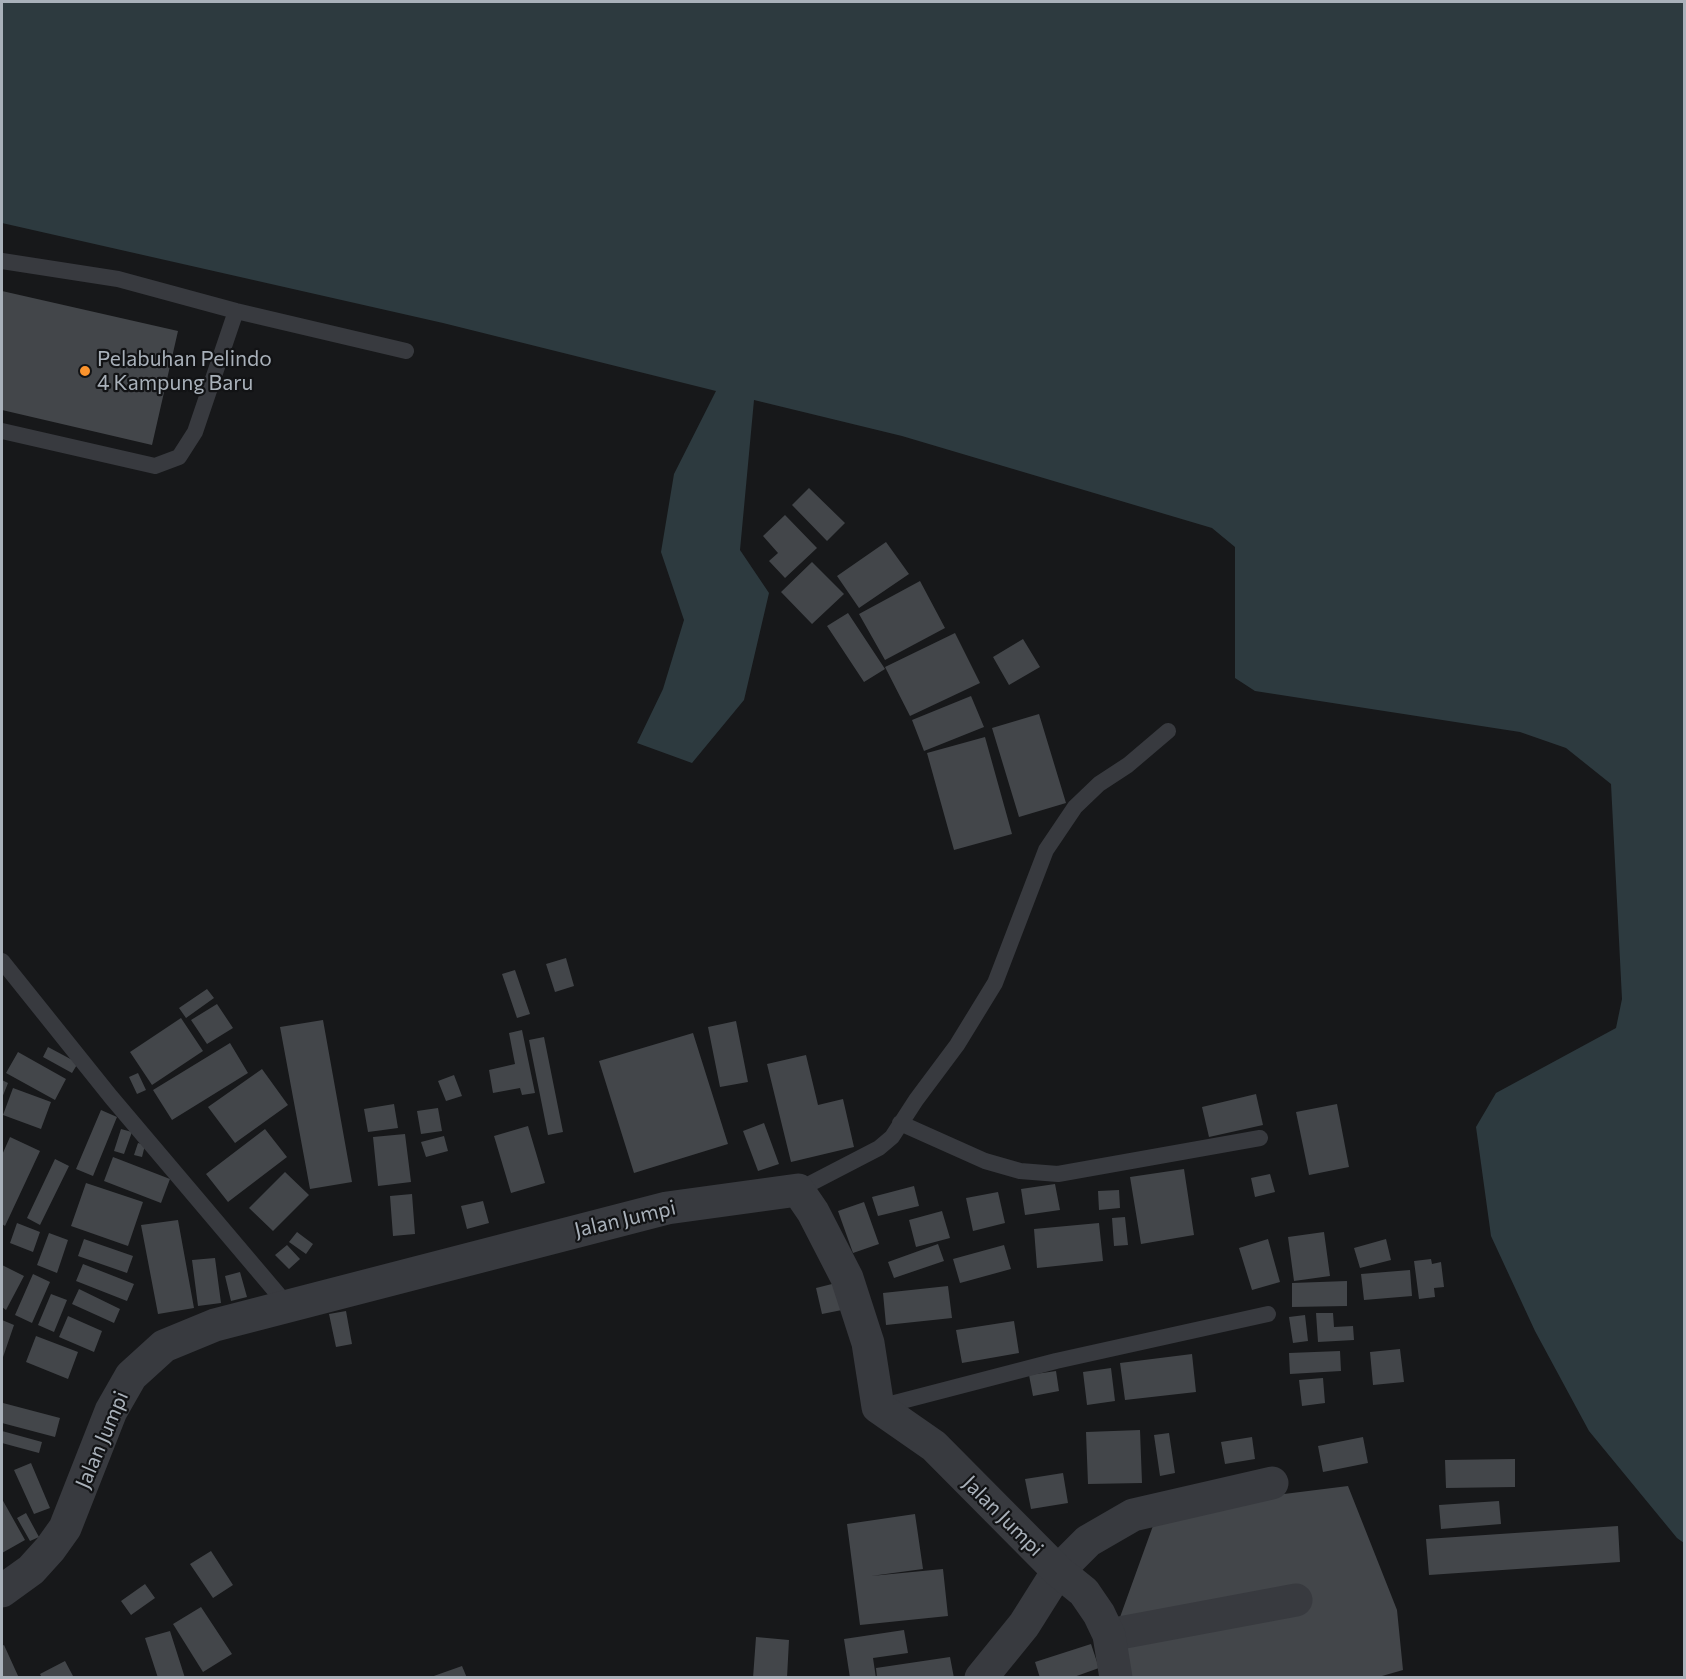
<!DOCTYPE html>
<style>
body{margin:0}
#map{position:relative;width:1686px;height:1679px;overflow:hidden;background:#17181a;font-family:Commissioner,sans-serif}
canvas{display:block}
.frame{position:absolute;inset:0;border:3px solid #a9b1ba;pointer-events:none}
</style>
<div id="map">
<canvas width="1686" height="1679"></canvas>
<div class="frame"></div>
</div>
<script>
const g = document.querySelector('canvas').getContext('2d');
g.lineJoin = 'round';
function fillPath(path, color) { g.fillStyle = color; g.fill(path, 'evenodd'); }
const shape = rows => new Path2D(rows.map(r => 'M' + r).join(''));
function strokePath(path, color, width, dash) { g.strokeStyle = color; g.lineWidth = width; g.lineCap = dash ? 'butt' : 'round'; g.setLineDash(dash || []); g.stroke(path); }
function drawText(font, color, halo, rows, align = 'center') {
  g.font = font + ' Commissioner,sans-serif'; g.lineWidth = 4.5; g.setLineDash([]); g.textBaseline = 'middle'; g.strokeStyle = halo; g.fillStyle = color; for (const [text, x, y, turn = 0] of rows) {
    g.save(); g.translate(x, y); g.rotate((+turn || 0) * Math.PI / 180); g.textAlign = isNaN(turn) ? turn : align; if (halo) g.strokeText(text, 0, 0); g.fillText(text, 0, 0); g.restore();
  }
}
fillPath(shape([
 [2,2,1684,2,1684,1543,1677,1538,1589,1431,1535,1331,1491,1236,1476,1127,1496,1093,1616,1028,1622,999,1611,784,1566,748,1520,732,1255,691,1235,678,1235,547,1212,528,902,436,754,400,740,550,769,593,744,700,692,763,637,743,663,689,684,620,661,552,674,474,716,391,443,323,2,223]
]), '#2d3a3f');
fillPath(shape([
 [2,291,178,331,152,445,2,410],
 [809,488,845,523,827,541,792,505],
 [785,515,817,548,785,578,769,561,778,553,763,536],
 [886,542,909,574,859,608,837,576],
 [812,562,844,594,812,624,781,592],
 [920,581,945,628,885,660,859,614],
 [848,613,885,669,864,682,827,626],
 [955,633,980,683,910,716,885,667],
 [1023,639,1040,667,1009,685,993,657],
 [971,696,984,727,924,751,912,720],
 [1039,714,1066,803,1019,817,992,728],
 [985,737,1012,834,954,850,927,753],
 [566,958,574,986,555,992,546,964],
 [515,970,530,1014,517,1018,502,974],
 [207,989,214,998,186,1018,179,1008],
 [217,1004,233,1028,207,1044,191,1020],
 [181,1018,203,1051,152,1085,130,1052],
 [323,1020,352,1182,310,1189,280,1027],
 [736,1021,748,1082,720,1087,708,1027],
 [522,1030,535,1093,522,1095,520,1088,493,1093,489,1070,515,1064,509,1033],
 [693,1033,728,1144,634,1173,599,1061],
 [544,1037,563,1132,548,1135,529,1040],
 [230,1043,248,1073,172,1120,153,1090],
 [48,1047,78,1063,72,1073,43,1057],
 [18,1052,66,1079,55,1100,6,1073],
 [806,1055,818,1105,843,1099,854,1147,791,1162,767,1064],
 [262,1069,288,1105,235,1143,208,1107],
 [138,1073,146,1090,137,1094,129,1077],
 [454,1075,462,1096,446,1101,438,1081],
 [2,1080,8,1083,2,1098],
 [13,1088,51,1102,41,1129,3,1115],
 [1256,1094,1263,1125,1209,1137,1202,1107],
 [394,1104,398,1128,368,1132,364,1109],
 [1337,1104,1349,1167,1309,1175,1296,1112],
 [438,1108,442,1131,421,1134,417,1111],
 [101,1110,117,1117,93,1176,76,1169],
 [764,1123,779,1164,758,1171,743,1131],
 [528,1126,545,1183,511,1193,494,1136],
 [121,1129,132,1132,124,1154,114,1151],
 [265,1129,287,1157,228,1202,206,1174],
 [405,1134,411,1182,378,1186,373,1137],
 [444,1136,448,1151,426,1157,421,1142],
 [10,1137,40,1151,5,1226,2,1224,2,1155],
 [138,1143,145,1145,142,1157,134,1155],
 [113,1157,170,1179,161,1203,104,1181],
 [55,1159,69,1166,40,1225,27,1218],
 [1184,1169,1194,1235,1141,1244,1130,1177],
 [285,1172,309,1195,273,1231,249,1208],
 [1270,1174,1275,1192,1255,1197,1251,1178],
 [86,1183,143,1202,128,1246,71,1226],
 [1055,1184,1060,1210,1025,1215,1021,1189],
 [914,1186,919,1206,878,1216,872,1197],
 [1119,1190,1120,1208,1099,1210,1098,1191],
 [998,1192,1005,1223,973,1231,966,1198],
 [412,1194,415,1234,393,1236,390,1196],
 [483,1201,489,1223,467,1229,461,1206],
 [864,1202,879,1244,853,1253,838,1211],
 [942,1211,950,1238,916,1247,909,1220],
 [1125,1217,1128,1245,1114,1246,1112,1218],
 [178,1220,194,1308,158,1314,141,1225],
 [17,1223,40,1232,33,1252,10,1243],
 [1099,1223,1103,1261,1037,1268,1034,1229],
 [297,1232,313,1244,306,1254,289,1242],
 [1324,1232,1330,1276,1294,1281,1288,1237],
 [49,1233,68,1240,57,1273,37,1265],
 [84,1239,133,1256,127,1273,78,1256],
 [1268,1239,1280,1282,1252,1290,1239,1248],
 [1386,1239,1391,1260,1360,1268,1354,1248],
 [938,1244,944,1261,894,1278,888,1262],
 [287,1245,300,1259,289,1269,275,1255],
 [1004,1245,1011,1269,960,1283,953,1259],
 [215,1258,221,1303,198,1306,192,1260],
 [1431,1259,1432,1264,1441,1262,1444,1287,1434,1288,1435,1297,1419,1299,1414,1261],
 [83,1264,134,1284,127,1301,76,1281],
 [2,1265,24,1276,6,1310,2,1307],
 [1410,1270,1412,1296,1364,1300,1361,1274],
 [240,1272,247,1297,231,1301,225,1276],
 [33,1274,50,1282,32,1323,15,1315],
 [1347,1281,1347,1306,1292,1307,1292,1283],
 [836,1283,842,1310,822,1314,816,1288],
 [948,1286,952,1318,886,1325,883,1293],
 [79,1289,120,1309,114,1323,72,1304],
 [51,1294,67,1300,54,1332,38,1325],
 [346,1311,352,1344,336,1347,329,1314],
 [1316,1313,1333,1313,1334,1327,1353,1326,1354,1340,1318,1342],
 [1305,1315,1308,1341,1293,1343,1289,1317],
 [68,1316,102,1331,94,1352,59,1337],
 [2,1320,14,1325,2,1360],
 [1014,1321,1019,1353,962,1363,956,1330],
 [36,1336,78,1352,68,1379,26,1362],
 [1400,1349,1404,1382,1373,1385,1370,1352],
 [1340,1351,1341,1371,1290,1374,1289,1353],
 [1192,1354,1196,1392,1125,1400,1120,1363],
 [1111,1368,1115,1401,1087,1405,1083,1372],
 [1056,1371,1059,1391,1033,1396,1029,1375],
 [1323,1378,1325,1403,1302,1406,1299,1380],
 [3,1403,60,1418,55,1437,2,1423],
 [1140,1430,1142,1483,1088,1484,1086,1432],
 [2,1431,42,1442,39,1453,2,1443],
 [1169,1433,1175,1473,1160,1476,1154,1435],
 [1252,1437,1255,1459,1225,1464,1221,1442],
 [1363,1437,1368,1463,1323,1472,1318,1446],
 [1515,1459,1515,1487,1446,1488,1445,1460],
 [31,1463,50,1508,34,1514,14,1470],
 [1063,1473,1068,1503,1031,1509,1025,1479],
 [1348,1486,1397,1610,1403,1670,1375,1678,1118,1678,1115,1631,1154,1523,1244,1499],
 [2,1499,25,1540,2,1553],
 [1499,1501,1501,1524,1441,1529,1439,1505],
 [26,1513,39,1537,30,1541,17,1518],
 [915,1514,923,1569,871,1576,943,1569,948,1616,860,1625,847,1524],
 [1618,1526,1620,1562,1429,1575,1426,1539],
 [211,1551,233,1585,213,1598,190,1564],
 [145,1584,155,1598,131,1615,121,1601],
 [201,1607,232,1654,203,1672,173,1624],
 [904,1630,908,1653,873,1658,876,1678,850,1678,844,1639],
 [170,1631,185,1678,158,1678,145,1638],
 [756,1637,789,1640,787,1678,753,1678],
 [1091,1644,1099,1668,1071,1678,1040,1678,1035,1662],
 [4,1645,19,1678,2,1678,2,1646],
 [950,1657,954,1678,877,1678,876,1668],
 [65,1661,73,1676,69,1678,42,1678,40,1674],
 [462,1666,467,1678,431,1678,431,1677]
]), '#43464a');
strokePath(shape([
 [2,261,118,279,236,311,406,351],
 [2,431,155,466,179,457,195,432,236,311],
 [2,961,111,1097,288,1306],
 [900,1123,985,1161,1020,1171,1058,1174,1260,1138],
 [798,1190,879,1148,892,1137,916,1100,957,1045,995,983,1046,850,1075,807,1099,784,1128,765,1168,731],
 [879,1407,1056,1361,1268,1314]
]), '#383a3f', 16);
strokePath(shape([
 [1109,1635,1296,1600],
 [981,1678,1024,1625,1058,1571,1088,1541,1133,1515,1272,1483]
]), '#383a3f', 33);
strokePath(shape([
 [2,1591,31,1570,50,1549,65,1528,111,1411,131,1376,164,1346,215,1325,667,1208,798,1190,813,1212,847,1278,868,1343,878,1407,934,1446,1058,1571,1084,1592,1099,1614,1109,1635,1116,1678]
]), '#383a3f', 33);
for (const [x, y, r, color] of [
 [85,371,6,"#fc942d"]
]) { const dot = new Path2D(); dot.arc(x, y, r, 0, 2 * Math.PI); g.fillStyle = color; g.fill(dot); strokePath(dot, '#121315', 2); }
drawText('21px', '#a9b1ba', '#121315', [
 ["Pelabuhan Pelindo",97,359],
 ["4 Kampung Baru",97,383]
], 'left');
drawText('21px', '#a9b1ba', '#121315', [
 ["Jalan Jumpi",625,1219,-13],
 ["Jalan Jumpi",102,1440,-67],
 ["Jalan Jumpi",1003,1516,45]
]);
</script>
